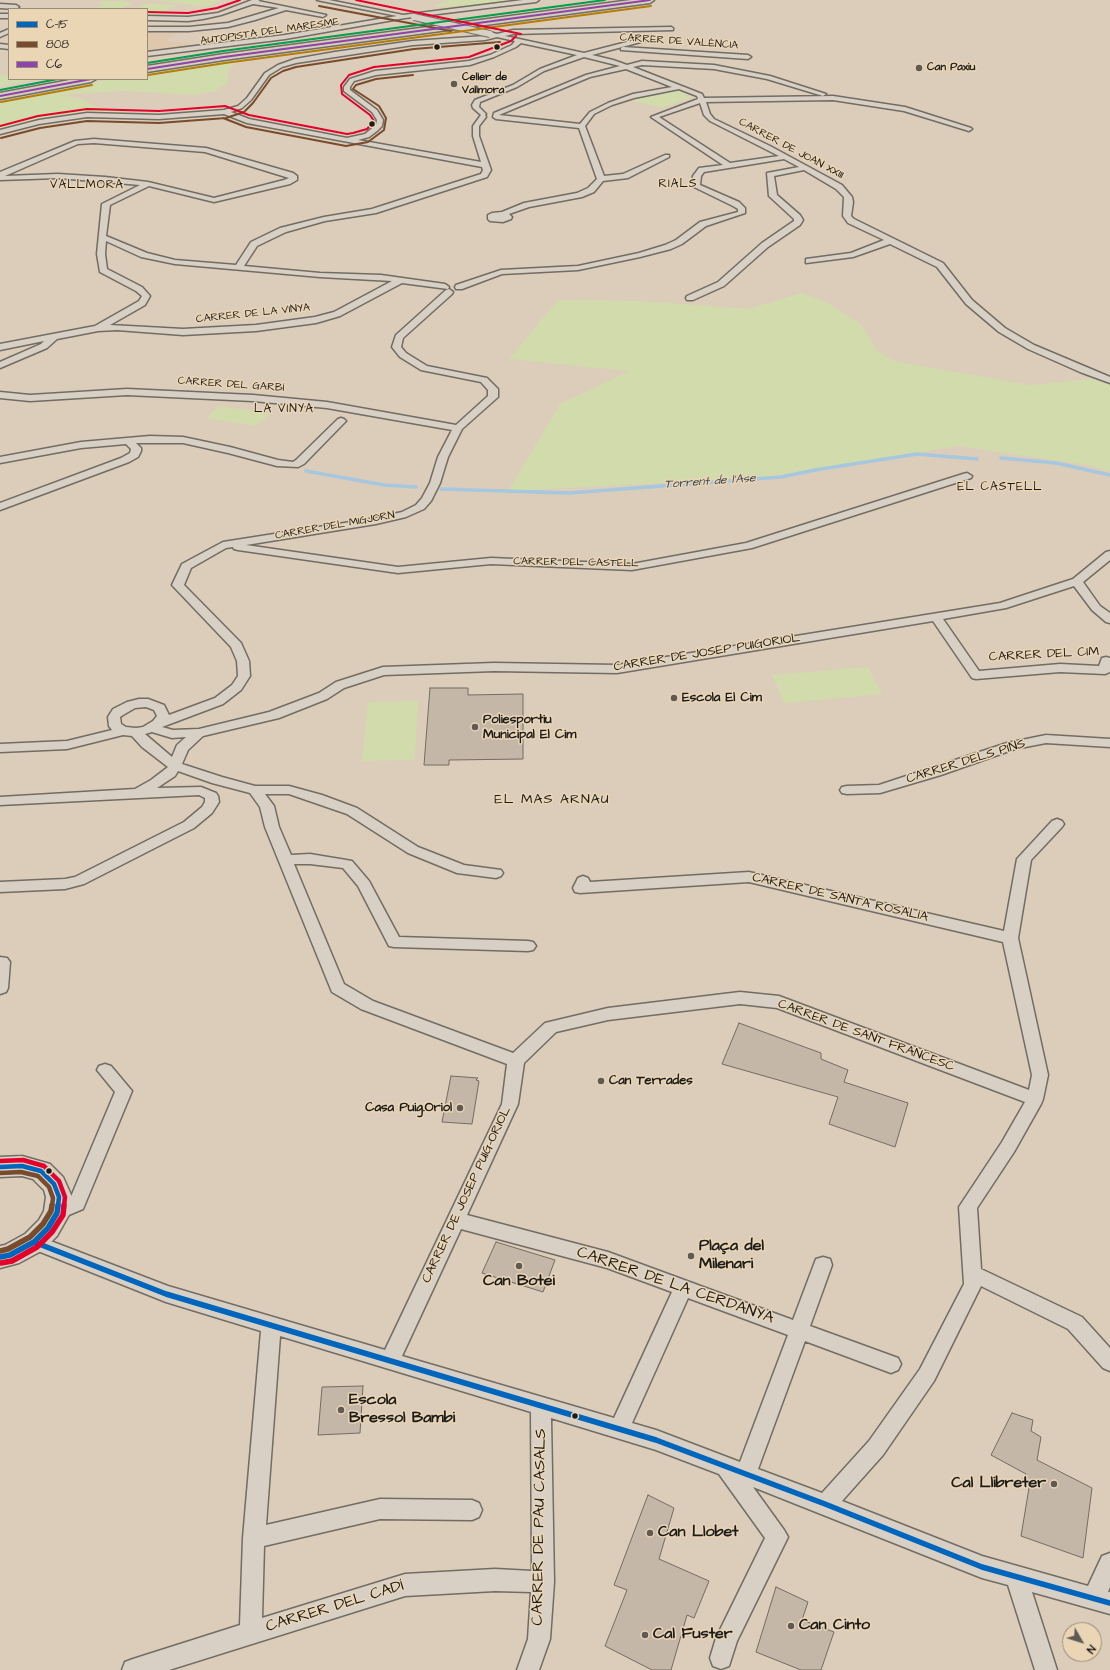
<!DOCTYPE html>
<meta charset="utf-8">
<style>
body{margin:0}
#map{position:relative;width:1110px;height:1670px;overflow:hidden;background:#dbcdba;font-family:"Architects Daughter",sans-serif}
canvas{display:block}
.legend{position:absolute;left:8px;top:8px;width:140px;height:72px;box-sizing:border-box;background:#ead5b4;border:1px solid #988b77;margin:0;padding:5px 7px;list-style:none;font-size:12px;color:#1c1c1c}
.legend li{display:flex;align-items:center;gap:8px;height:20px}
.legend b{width:20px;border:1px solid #988b77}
.north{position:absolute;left:1062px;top:1622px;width:40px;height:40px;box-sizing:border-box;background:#ead5b4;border:1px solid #988b77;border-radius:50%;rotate:129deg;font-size:11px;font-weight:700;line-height:16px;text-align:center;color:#1c1c1c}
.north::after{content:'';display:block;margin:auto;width:14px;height:18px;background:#5f5a53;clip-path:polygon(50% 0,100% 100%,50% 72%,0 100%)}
</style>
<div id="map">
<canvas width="1110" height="1670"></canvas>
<ul class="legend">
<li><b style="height:5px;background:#0065bd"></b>C-15</li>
<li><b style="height:5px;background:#7a4b2a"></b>808</li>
<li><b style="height:5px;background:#8e44ad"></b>C6</li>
</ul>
<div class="north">N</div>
</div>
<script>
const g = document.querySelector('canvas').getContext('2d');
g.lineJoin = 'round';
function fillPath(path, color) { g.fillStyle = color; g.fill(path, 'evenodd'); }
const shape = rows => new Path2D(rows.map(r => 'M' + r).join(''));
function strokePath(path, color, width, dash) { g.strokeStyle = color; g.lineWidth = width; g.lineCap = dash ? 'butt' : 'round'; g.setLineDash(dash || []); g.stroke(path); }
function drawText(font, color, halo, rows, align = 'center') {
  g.font = font + ' "Architects Daughter",sans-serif'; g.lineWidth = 3; g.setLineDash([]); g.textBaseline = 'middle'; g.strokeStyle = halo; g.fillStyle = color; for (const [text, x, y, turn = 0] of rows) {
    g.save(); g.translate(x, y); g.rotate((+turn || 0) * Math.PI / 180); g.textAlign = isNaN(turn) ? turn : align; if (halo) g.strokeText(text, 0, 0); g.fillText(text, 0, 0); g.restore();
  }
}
fillPath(shape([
 [147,31,178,32,166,41,196,45,186,48,147,51]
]), '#dec7ad');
fillPath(shape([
 [155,0,222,0,205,7],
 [449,0,524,0,480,5,432,7],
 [102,1,123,1,132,3,121,9,97,8,105,4,99,3],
 [148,3,177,5,156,16,147,16,147,9,137,9],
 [242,58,229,69,227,84,215,91,196,95,122,91,60,95,82,99,97,107,147,115,79,113,0,128,0,103,32,97,9,98,110,79,147,79,147,72],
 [9,74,9,79,37,79,0,86,0,76],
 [667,91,683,92,692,97,662,108,631,100],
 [802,293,826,302,862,325,877,351,897,362,1030,385,1091,379,1110,384,1110,471,1087,465,957,446,781,477,508,491,560,404,629,371,509,359,558,300,640,301,748,309],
 [220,406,270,414,256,426,206,418],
 [868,667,882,694,784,703,772,675],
 [418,701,415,760,362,761,368,702]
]), '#d1dbab');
strokePath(shape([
 [1001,458,1056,463,1110,475],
 [306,471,384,485,416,487],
 [441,489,569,493,781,477,815,470,917,454,977,459]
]), '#a6c7de', 3.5);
const building = shape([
 [430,688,468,688,468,695,523,694,523,759,449,760,449,765,424,765,430,688],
 [739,1023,821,1053,821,1059,848,1070,844,1082,908,1103,895,1147,829,1124,838,1097,722,1064,739,1023],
 [451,1076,478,1078,476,1080,479,1081,472,1124,442,1122,451,1076],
 [496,1242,555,1260,543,1292,482,1273,496,1242],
 [363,1386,360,1433,318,1435,322,1387,363,1386],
 [1012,1413,1033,1420,1031,1431,1041,1437,1037,1460,1092,1488,1083,1558,1021,1536,1029,1488,1022,1480,1026,1474,991,1455,1012,1413],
 [648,1495,674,1508,659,1559,709,1581,694,1618,687,1615,671,1670,652,1670,605,1646,627,1590,614,1585,648,1495],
 [776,1587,808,1602,802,1620,834,1632,821,1670,801,1670,756,1652,776,1587]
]);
fillPath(building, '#c5b7a8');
strokePath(building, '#726c63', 1);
const street = shape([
 [252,0,260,0,258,1,326,15,323,17,286,10,255,20,228,27,189,31,147,31,147,27,189,27,228,23,279,8,253,4,221,15,203,19,188,21,147,20,147,16,188,17,218,13,252,0],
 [317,0,329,0,403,15,523,0,539,0,536,2,405,18,285,39,147,56,147,52,285,35,397,16,317,0],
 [0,4,16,5,19,7,16,9,0,8,0,4],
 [0,14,9,14,9,18,0,18,0,14],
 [671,27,673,28,673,30,513,34,505,36,584,53,650,36,652,37,652,39,592,55,613,60,627,65,642,61,714,65,770,76,826,94,823,96,767,79,714,69,642,65,633,67,702,94,704,98,833,96,905,107,971,128,972,129,969,131,904,111,833,100,706,102,710,114,714,119,770,146,842,185,852,197,853,202,851,216,854,219,943,263,972,300,1005,328,1034,345,1110,377,1110,383,1080,372,1028,349,999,332,966,304,937,267,890,244,853,257,806,263,806,259,851,253,884,240,848,223,843,216,844,197,836,189,804,170,774,176,777,195,800,215,803,220,800,225,768,247,724,286,693,300,687,300,686,298,687,296,718,282,762,243,794,221,794,219,769,196,767,173,799,167,784,159,704,172,701,176,700,185,739,202,745,208,745,213,706,226,682,244,671,249,640,257,578,270,502,274,462,289,456,289,455,287,456,285,501,270,578,266,639,253,665,245,676,240,700,222,738,212,738,209,733,206,692,186,693,176,699,168,723,165,651,117,698,99,697,96,679,89,634,98,612,105,594,114,585,126,604,176,623,174,665,155,669,155,669,157,628,178,603,181,594,192,582,197,529,207,509,214,512,217,511,219,503,222,490,221,488,219,488,215,492,213,502,212,524,203,577,193,588,188,597,179,579,128,496,119,493,117,494,113,586,75,620,66,584,57,544,71,517,87,480,102,479,107,486,114,485,115,486,117,479,126,479,136,491,170,487,177,376,213,325,221,286,232,257,246,244,266,320,273,381,275,445,284,449,287,448,289,402,283,340,316,316,323,256,331,183,335,117,330,98,331,57,339,47,348,0,368,0,362,41,344,44,341,0,350,0,344,95,326,139,301,142,296,136,291,100,272,97,254,102,204,140,185,58,178,0,180,0,172,75,141,94,139,206,148,293,173,297,176,297,180,290,184,214,202,149,186,110,205,106,236,147,253,175,260,236,265,251,242,280,228,324,217,372,209,481,174,483,170,482,167,247,123,224,114,159,119,87,117,39,124,0,134,0,130,39,120,87,113,159,115,224,110,238,106,247,98,265,73,278,65,295,59,335,52,413,41,485,36,489,35,487,34,490,32,497,34,513,30,671,27],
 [497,37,515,41,512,45,490,55,469,61,375,71,350,79,344,87,344,91,372,112,377,120,376,125,365,134,347,138,249,119,231,112,242,108,251,100,269,75,282,67,296,63,413,45,485,40,497,37],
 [521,43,577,55,540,69,513,85,475,100,472,105,473,108,481,115,473,126,473,136,481,162,358,140,369,137,377,131,382,126,383,120,377,110,350,90,350,87,354,81,376,75,470,65,494,57,516,47,521,43],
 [626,69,672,87,633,94,608,103,590,112,580,124,499,115,590,77,626,69],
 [700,103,704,115,710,121,779,156,730,163,659,117,700,103],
 [94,143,205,152,289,178,284,180,214,198,148,182,105,177,58,174,5,176,78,144,94,143],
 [106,241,141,257,175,264,320,277,392,281,334,312,315,317,256,325,183,329,110,325,145,305,150,296,142,287,107,269,105,254,106,241],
 [9,29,9,33,0,37,0,33,9,29],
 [0,44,9,45,9,49,0,48,0,44],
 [623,47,748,55,751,57,748,59,621,50,621,48,623,47],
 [449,289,453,292,452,294,403,338,401,347,406,353,427,366,487,378,498,389,498,397,462,429,448,457,440,483,431,501,424,509,406,517,376,524,246,545,398,567,491,558,632,564,746,543,963,474,967,473,972,476,971,478,752,548,632,570,491,564,398,573,238,550,234,549,233,547,226,548,191,568,184,585,241,643,249,661,250,676,241,690,223,704,162,727,173,730,199,729,269,712,319,693,336,682,383,667,494,663,617,665,1000,603,1073,579,1106,552,1110,551,1110,560,1083,582,1100,606,1110,613,1110,623,1106,622,1092,610,1074,586,1006,608,943,619,979,671,1060,664,1099,666,1102,658,1106,657,1110,658,1110,672,1105,674,1060,672,976,679,972,678,933,621,617,673,494,671,384,675,344,688,327,699,279,718,203,736,188,750,182,764,222,777,255,786,289,786,322,795,357,808,418,847,464,865,501,870,503,873,501,876,496,878,457,873,408,853,347,814,289,794,265,794,274,806,279,827,291,855,310,854,352,861,369,881,399,937,528,941,533,942,536,946,533,950,528,951,394,947,389,946,358,886,343,868,310,864,294,864,344,984,373,1001,513,1053,545,1023,608,1008,740,992,779,996,1029,1090,1032,1075,1003,942,749,882,580,893,575,892,573,888,578,878,583,876,588,878,590,882,749,872,1004,931,1017,859,1052,821,1057,819,1062,821,1064,824,1062,827,1031,860,1018,938,1048,1075,1043,1099,1041,1104,1014,1152,977,1208,981,1269,1082,1317,1110,1348,1110,1371,1103,1368,1068,1329,981,1286,934,1381,883,1455,842,1501,982,1556,1088,1586,1102,1556,1110,1553,1110,1587,1108,1592,1110,1592,1110,1614,1032,1592,1057,1670,1035,1670,1008,1585,982,1578,753,1487,784,1530,788,1537,737,1641,729,1666,721,1669,713,1666,710,1658,716,1638,765,1538,719,1474,656,1450,551,1418,554,1582,550,1639,539,1670,517,1670,528,1639,531,1592,495,1591,405,1596,169,1670,122,1670,125,1662,133,1659,240,1625,243,1538,261,1331,166,1302,28,1247,25,1242,28,1237,34,1234,40,1237,168,1286,385,1350,502,1104,507,1064,361,1009,332,992,265,827,260,807,250,793,212,783,178,771,175,776,157,788,201,787,216,793,218,796,219,802,212,813,194,828,84,884,65,889,0,892,0,882,65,879,75,877,184,822,202,807,205,802,205,798,199,795,0,805,0,797,135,789,151,780,168,767,142,747,132,736,123,735,67,749,0,752,0,744,67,741,112,730,109,726,108,717,113,709,127,702,139,699,148,699,164,705,169,715,215,698,232,685,238,676,237,661,231,647,172,585,182,564,223,542,376,518,402,512,416,505,422,498,430,483,438,457,452,430,327,408,253,401,127,395,30,401,0,398,0,392,30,395,127,389,253,395,327,402,456,425,488,396,488,390,481,382,421,370,400,357,392,347,396,335,446,290,449,289],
 [146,707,154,710,157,716,153,721,143,727,136,728,126,727,121,724,120,717,123,715,135,708,146,707],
 [152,732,172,738,186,737,177,745,172,757,145,734,152,732],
 [740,1004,777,1008,1025,1102,1002,1142,959,1207,964,1284,920,1369,869,1441,822,1493,758,1469,805,1341,891,1373,898,1370,901,1364,898,1358,810,1326,832,1265,830,1259,823,1257,816,1259,793,1320,608,1252,467,1215,518,1104,524,1063,556,1032,608,1020,740,1004],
 [461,1229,607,1268,672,1292,614,1418,402,1356,461,1229],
 [688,1298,788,1335,740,1462,656,1430,632,1423,688,1298],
 [280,1336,531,1412,532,1571,495,1569,405,1574,262,1618,264,1546,380,1519,472,1520,479,1517,482,1510,479,1503,472,1500,380,1499,266,1525,280,1336],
 [341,418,344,419,346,421,344,423,304,464,298,467,277,466,228,453,183,443,136,443,141,448,141,451,138,457,129,462,0,510,0,503,121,458,130,453,131,449,126,444,81,448,0,463,0,457,81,442,150,436,183,437,230,447,278,460,293,462,296,460,338,419,341,418],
 [1046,735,1110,739,1110,747,1046,743,1015,749,941,775,880,793,847,794,842,793,840,790,842,787,847,786,879,785,1007,743,1046,735],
 [0,957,7,958,10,962,8,988,6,992,0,994,0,957],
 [105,1064,111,1066,132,1091,83,1209,57,1220,51,1218,48,1213,51,1208,70,1199,115,1092,97,1070,99,1066,105,1064]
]);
const secondary = shape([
 [22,1156,50,1164,63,1177,72,1197,70,1213,57,1236,43,1250,19,1263,0,1268,0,1246,5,1245,25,1234,39,1220,44,1211,46,1197,44,1190,33,1179,22,1176,0,1177,0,1157,22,1156]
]);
const highway = shape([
 [631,0,654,0,650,3,224,60,147,72,147,66,224,54,631,0],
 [75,79,96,79,91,82,0,99,0,93,75,79]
]);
strokePath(street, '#726c63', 3);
strokePath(secondary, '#726c63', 3);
strokePath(highway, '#726c63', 3);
fillPath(street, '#d8d0c4');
fillPath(secondary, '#d8d0c4');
fillPath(highway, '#d7ceb9');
const streetBridge = shape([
 [414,17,490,34]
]);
strokePath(streetBridge, '#726c63', 8, []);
strokePath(streetBridge, '#d8d0c4', 6);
strokePath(shape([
 [0,1167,22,1166,41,1171,54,1184,59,1197,58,1206]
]), '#0065bd', 4.5);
strokePath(shape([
 [34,1242,166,1294,656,1440,825,1504,982,1567,1110,1603],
 [0,1257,10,1255,34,1242,48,1228,57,1213,58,1205]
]), '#0065bd', 5.5);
strokePath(shape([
 [319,6,451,31],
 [223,118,246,127,346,146,368,142,384,130,386,118,379,106,353,89,356,85,376,79,413,75],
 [1,138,40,128,87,121,159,123,226,118,244,112,253,103,271,78,283,71,296,67,414,49,500,42]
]), '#7a4b2a', 2);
strokePath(shape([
 [0,1173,21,1172,38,1176,49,1187,53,1198,52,1206]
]), '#7a4b2a', 4.5);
strokePath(shape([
 [0,1251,8,1249,30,1237,43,1224,51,1211,52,1205]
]), '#7a4b2a', 5.5);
strokePath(shape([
 [147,69,224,57,650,0],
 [0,96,91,79]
]), '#8e44ad', 2);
strokePath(shape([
 [148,75,225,63,651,6],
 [1,102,92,85]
]), '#b57d08', 2);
strokePath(shape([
 [147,63,223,51,605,0],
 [0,90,58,79]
]), '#019f4e', 2);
strokePath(shape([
 [356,0,521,34],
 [147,12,188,13,217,8,240,0],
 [0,126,38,116,87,109,159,111,225,106,249,115,347,134,353,133,367,129,374,121,370,115,342,94,341,85,349,75,374,67,469,57,511,41,516,36]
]), '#e4002b', 2);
strokePath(shape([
 [0,1161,23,1160,44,1166,59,1181,65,1197,64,1206]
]), '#e4002b', 4.5);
strokePath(shape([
 [1,1263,12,1261,37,1247,52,1232,63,1215,64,1205]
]), '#e4002b', 5.5);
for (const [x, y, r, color] of [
 [437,47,3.5,"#1c1c1c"],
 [497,47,3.5,"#1c1c1c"],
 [919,68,4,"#5f5a53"],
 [454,84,4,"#5f5a53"],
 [372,124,3.5,"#1c1c1c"],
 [674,698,4,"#5f5a53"],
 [475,727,4,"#5f5a53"],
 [601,1081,4,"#5f5a53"],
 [460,1108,4,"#5f5a53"],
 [49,1171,3.5,"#1c1c1c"],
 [691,1256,4,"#5f5a53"],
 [519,1266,4,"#5f5a53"],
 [341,1410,4,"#5f5a53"],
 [575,1416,3.5,"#1c1c1c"],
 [1054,1484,4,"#5f5a53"],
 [650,1533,4,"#5f5a53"],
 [791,1626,4,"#5f5a53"],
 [645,1635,4,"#5f5a53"]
]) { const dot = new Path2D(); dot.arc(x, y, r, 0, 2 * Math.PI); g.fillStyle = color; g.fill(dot); strokePath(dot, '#ead5b4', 1.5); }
drawText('11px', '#1c1c1c', '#ead5b4', [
 ["AUTOPISTA DEL MARESME",270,32,-8],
 ["CARRER DE VALÈNCIA",679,42,4],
 ["CARRER DE JOAN XXIII",791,149,28],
 ["CARRER DE LA VINYA",253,314,-6],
 ["CARRER DEL GARBÍ",231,385,4],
 ["CARRER DEL MIGJORN",335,526,-10],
 ["CARRER DEL CASTELL",576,563,1]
]);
drawText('bold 11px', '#1c1c1c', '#ead5b4', [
 ["Can Paxiu",927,68],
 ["Celler de",462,78],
 ["Vallmora",462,91]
], 'left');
g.letterSpacing = '1px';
drawText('12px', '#1c1c1c', '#ead5b4', [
 ["RIALS",678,184],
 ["VALLMORA",87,185],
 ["LA VINYA",284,409],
 ["EL CASTELL",1000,487]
]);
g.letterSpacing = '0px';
drawText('italic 12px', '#394650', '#ead5b4', [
 ["Torrent de l'Ase",710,482,-4]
]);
drawText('13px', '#1c1c1c', '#ead5b4', [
 ["CARRER DE JOSEP PUIGORIOL",707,653,-9],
 ["CARRER DEL CIM",1044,655,-3],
 ["CARRER DELS PINS",966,762,-17],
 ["CARRER DE SANTA ROSALÍA",840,898,13],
 ["CARRER DE SANT FRANCESC",866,1036,20],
 ["CARRER DE JOSEP PUIG-ORIOL",467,1195,-65]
]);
drawText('bold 13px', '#1c1c1c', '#ead5b4', [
 ["Escola El Cim",682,698],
 ["Poliesportiu",483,720],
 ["Municipal El Cim",483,735],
 ["Can Terrades",609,1081],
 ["Casa Puig.Oriol",452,1108,"right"]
], 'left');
g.letterSpacing = '1px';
drawText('14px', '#1c1c1c', '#ead5b4', [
 ["EL MAS ARNAU",552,800]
]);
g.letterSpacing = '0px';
drawText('bold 16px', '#1c1c1c', '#ead5b4', [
 ["Plaça del",699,1247],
 ["Milenari",699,1265],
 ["Can Botei",519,1282,"center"],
 ["Escola",349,1401],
 ["Bressol Bambi",349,1419],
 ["Cal Llibreter",1046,1484,"right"],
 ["Can Llobet",658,1533],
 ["Can Cinto",799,1626],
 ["Cal Fuster",653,1635]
], 'left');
drawText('16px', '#1c1c1c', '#ead5b4', [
 ["CARRER DE LA CERDANYA",675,1286,19],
 ["CARRER DE PAU CASALS",540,1527,-89],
 ["CARRER DEL CADÍ",335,1607,-17]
]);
</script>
